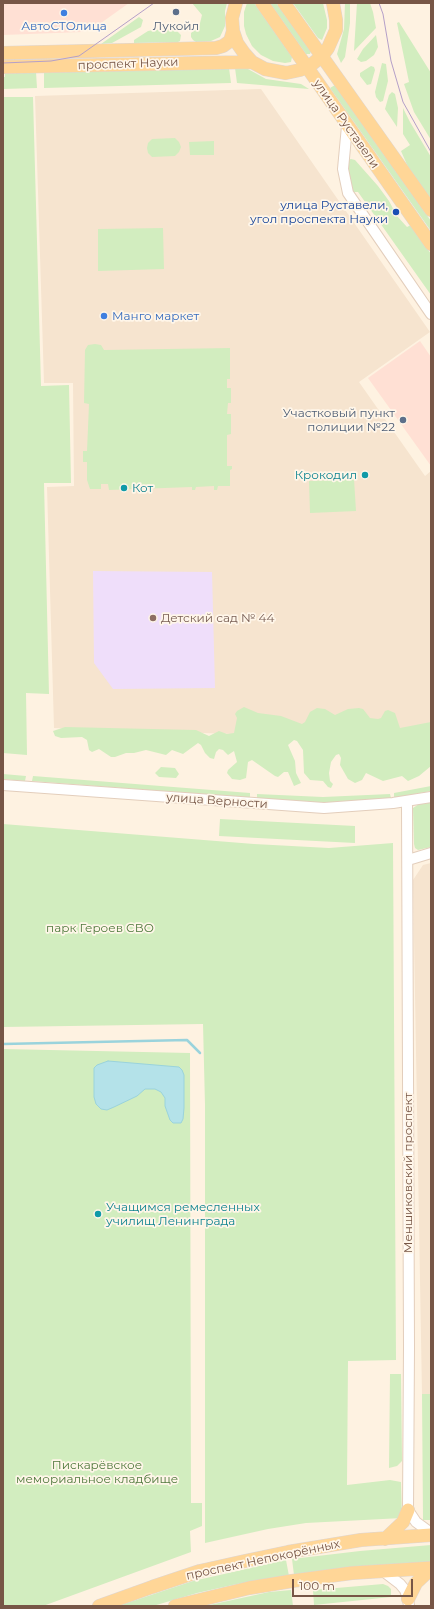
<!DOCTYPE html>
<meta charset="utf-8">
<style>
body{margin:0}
#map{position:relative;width:434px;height:1609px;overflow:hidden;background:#fef2e1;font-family:Montserrat,sans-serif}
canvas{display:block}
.frame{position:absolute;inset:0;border:4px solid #775646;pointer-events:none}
.scale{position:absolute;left:292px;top:1579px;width:121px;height:18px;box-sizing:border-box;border:2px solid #775646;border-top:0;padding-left:5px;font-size:12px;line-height:14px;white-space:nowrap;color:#775646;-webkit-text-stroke:3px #fff6e9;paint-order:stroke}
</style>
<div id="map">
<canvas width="434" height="1609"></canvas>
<div class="frame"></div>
<div class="scale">100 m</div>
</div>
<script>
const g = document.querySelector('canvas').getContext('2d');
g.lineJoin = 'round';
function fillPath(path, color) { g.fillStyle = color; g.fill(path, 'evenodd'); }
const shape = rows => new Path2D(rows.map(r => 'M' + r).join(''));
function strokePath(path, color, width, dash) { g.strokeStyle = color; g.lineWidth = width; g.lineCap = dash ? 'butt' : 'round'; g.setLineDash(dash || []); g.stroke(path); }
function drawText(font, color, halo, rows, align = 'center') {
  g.font = font + ' Montserrat,sans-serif'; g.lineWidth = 3.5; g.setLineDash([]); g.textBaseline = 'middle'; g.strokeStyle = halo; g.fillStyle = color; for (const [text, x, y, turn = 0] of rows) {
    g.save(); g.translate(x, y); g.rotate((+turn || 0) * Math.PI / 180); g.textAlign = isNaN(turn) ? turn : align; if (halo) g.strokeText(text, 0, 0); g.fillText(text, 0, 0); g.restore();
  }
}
fillPath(shape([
 [261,89,430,332,359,382,425,476,431,471,431,727,233,734,54,728,47,487,74,486,73,383,44,383,35,96],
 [431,863,431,1394,422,1394,413,880,423,865]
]), '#f6e4cf');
fillPath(shape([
 [3,3,129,3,101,23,82,32,3,35],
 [420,341,431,357,431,466,368,378]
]), '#ffe0d4');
fillPath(shape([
 [93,571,212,572,215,688,113,689,94,663]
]), '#efdefa');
fillPath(shape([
 [192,3,227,3,225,11,225,26,220,37,211,41,196,42,193,40,191,37,191,33,199,27,202,15],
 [247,3,254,3,292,57,291,62,285,63,273,61,261,55,252,46,246,34,244,26,244,12],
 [270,3,276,3,311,51,310,54,306,54],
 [293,3,323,3,327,20,327,28,322,40,318,38],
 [345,3,350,3,350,23,345,57,341,63,337,54,344,29],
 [357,3,370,3,373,12,376,28,354,51],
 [139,17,143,20,141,27,112,43,101,44],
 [399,22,431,73,431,140,414,112,404,84,409,82,397,23],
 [172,29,176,30,181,35,180,41,178,42,134,43,134,40,148,31,153,30],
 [376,35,378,47,374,55,366,61,361,62,357,59,363,49],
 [382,63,386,64,388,81,383,101,380,102,376,97,375,92],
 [371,66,374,67,375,70,371,84,367,85,360,76,360,73],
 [229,68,231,83,44,88,44,72],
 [235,68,248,69,266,79,301,84,309,89,237,83],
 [36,72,37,88,3,89,3,77,5,77,5,73],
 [335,85,431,221,431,231,330,88],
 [392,92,395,94,398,108,397,127,385,109,389,95],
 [3,97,33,97,41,386,69,385,71,483,44,483,49,694,26,693,27,755,3,753],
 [403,108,410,122,431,157,431,199,408,167,401,151,410,145,403,134],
 [175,138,179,142,181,147,179,152,175,156,152,157,148,153,147,148,148,143,152,139],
 [214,141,214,155,190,155,189,142],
 [351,159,355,160,378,186,389,201,397,216,407,227,411,225,431,254,431,295,358,192,353,192,347,168,348,160],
 [163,228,164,269,98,271,98,229],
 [95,344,101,345,104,350,230,348,230,379,227,379,227,388,231,388,231,403,228,403,227,414,231,414,231,434,227,435,227,466,232,466,232,469,230,470,230,486,218,486,217,490,214,490,214,486,196,487,195,490,192,490,192,487,109,490,108,484,101,484,101,489,90,489,87,480,87,462,83,462,83,451,87,451,89,404,84,403,85,350,88,345],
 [354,479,356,511,310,513,309,481],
 [244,707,258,713,281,716,302,724,305,722,310,712,317,708,325,709,335,715,348,709,359,708,363,709,370,718,378,719,381,718,385,711,388,710,395,713,400,728,431,722,431,766,419,776,408,781,402,776,383,781,366,773,362,780,355,783,348,779,340,765,341,758,339,754,336,755,331,762,329,773,330,781,333,784,331,788,328,787,323,781,310,780,304,773,303,750,297,741,294,740,288,745,295,761,296,773,301,783,294,786,288,772,284,772,278,777,275,776,252,760,248,762,246,778,240,780,232,779,227,773,228,770,237,762,234,751,228,755,223,750,219,749,216,752,214,759,210,758,205,753,201,745,198,743,183,754,172,750,166,755,146,750,134,753,126,753,115,757,111,757,99,749,92,752,89,750,87,740,82,737,61,738,55,736,53,731,65,727,196,730,209,736,219,731,227,734,234,733,237,718,235,714,237,711],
 [161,767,175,768,179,774,176,778,159,777,155,773],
 [3,774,26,776,25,781,3,779],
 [33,776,250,793,250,798,32,781],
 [431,786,431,791,394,798,394,793],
 [257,794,323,797,390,794,391,798,348,802,323,803,257,798],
 [431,802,431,847,418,850,415,848,414,844,413,808,419,804],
 [220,819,355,826,355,843,219,836],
 [3,824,254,844,329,848,393,843,396,1360,348,1361,347,1485,390,1480,401,1482,402,1518,306,1523,268,1529,205,1543,205,1105,203,1024,3,1027],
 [3,1049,190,1053,191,1503,202,1503,202,1526,190,1531,191,1552,43,1606,3,1606],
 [390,1374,401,1374,402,1461,397,1466,389,1468],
 [422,1394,431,1394,431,1520,423,1520],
 [431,1545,431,1562,362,1567,294,1575,292,1559,360,1551],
 [286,1560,289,1576,237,1584,197,1593,153,1606,118,1606,193,1581],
 [383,1584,388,1586,391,1589,391,1597,314,1605,313,1590],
 [291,1590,293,1606,205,1606,269,1592]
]), '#d2edbf');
const water = shape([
 [108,1061,179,1067,182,1070,184,1075,184,1108,183,1119,181,1123,173,1123,170,1120,165,1106,165,1098,161,1092,155,1089,145,1089,137,1096,114,1107,107,1110,101,1109,96,1104,94,1097,94,1068,97,1065,108,1061]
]);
fillPath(water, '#b4e2e9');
strokePath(water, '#9ad3dc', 1);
strokePath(shape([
 [3,1044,187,1040,200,1053]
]), '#9ad3dc', 2.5);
const minor = shape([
 [347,126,343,169,348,193,431,314],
 [3,785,324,808,393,803,431,797],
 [407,802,409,1347,408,1510,416,1522,431,1533],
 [408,860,431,853],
 [383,1571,400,1584,405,1590,408,1599,409,1606]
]);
const major = shape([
 [236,3,232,18,233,31,237,43,244,53,252,62,265,69,286,73,300,70,311,65,322,56,328,48,336,30,336,20,333,3],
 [262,3,431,244],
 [284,3,431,210],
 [3,53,216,48,223,46,230,41,233,31],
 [3,67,252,62],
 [385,1539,403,1522,408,1510],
 [408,1599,416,1583,431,1569],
 [99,1606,152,1587,200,1571,245,1561,288,1552,361,1540,431,1535],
 [175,1606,249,1588,292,1581,352,1573,431,1568]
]);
strokePath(minor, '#e3cebc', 12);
strokePath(major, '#ded6d3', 14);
strokePath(minor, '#fff', 10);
strokePath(major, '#ffd697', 13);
strokePath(shape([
 [379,3,383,14,391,61,403,102,431,152],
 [3,63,51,61,79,56,154,3]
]), '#b49fc8', 1);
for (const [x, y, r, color] of [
 [176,12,4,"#5c6f8a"],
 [64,13,4,"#3f7fe0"],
 [396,212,4,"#1a4fb4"],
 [104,316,4,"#3f7fe0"],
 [403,420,4,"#5c6f8a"],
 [365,475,4,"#0f9aa8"],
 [124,488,4,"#0f9aa8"],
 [153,618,4,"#8d6e63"],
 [98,1214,4,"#0f9aa8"]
]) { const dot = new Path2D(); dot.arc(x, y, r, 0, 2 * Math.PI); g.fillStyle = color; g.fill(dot); strokePath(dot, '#fff6e9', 1.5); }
drawText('12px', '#366cbe', '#fff6e9', [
 ["АвтоСТОлица",64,26],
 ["Манго маркет",112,316,"left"]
]);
drawText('12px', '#4e5e75', '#fff6e9', [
 ["Лукойл",176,26],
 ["Участковый пункт",395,413,"right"],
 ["полиции №22",395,427,"right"]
]);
drawText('12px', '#775646', '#fff6e9', [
 ["проспект Науки",128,64,-2],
 ["улица Руставели",346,124,55],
 ["улица Верности",217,801,4],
 ["Меншиковский проспект",408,1173,-90],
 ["проспект Непокорённых",263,1560,-12]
]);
drawText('12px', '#164399', '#fff6e9', [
 ["улица Руставели,",388,205],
 ["угол проспекта Науки",388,219]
], 'right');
drawText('12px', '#0d838f', '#fff6e9', [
 ["Крокодил",357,475,"right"],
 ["Кот",132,488],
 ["Учащимся ремесленных",106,1207],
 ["училищ Ленинграда",106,1221]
], 'left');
drawText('12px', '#785e54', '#fff6e9', [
 ["Детский сад № 44",161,618]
], 'left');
drawText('12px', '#4e783b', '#fff6e9', [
 ["парк Героев СВО",100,928],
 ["Пискарёвское",97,1465],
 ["мемориальное кладбище",97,1479]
]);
</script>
